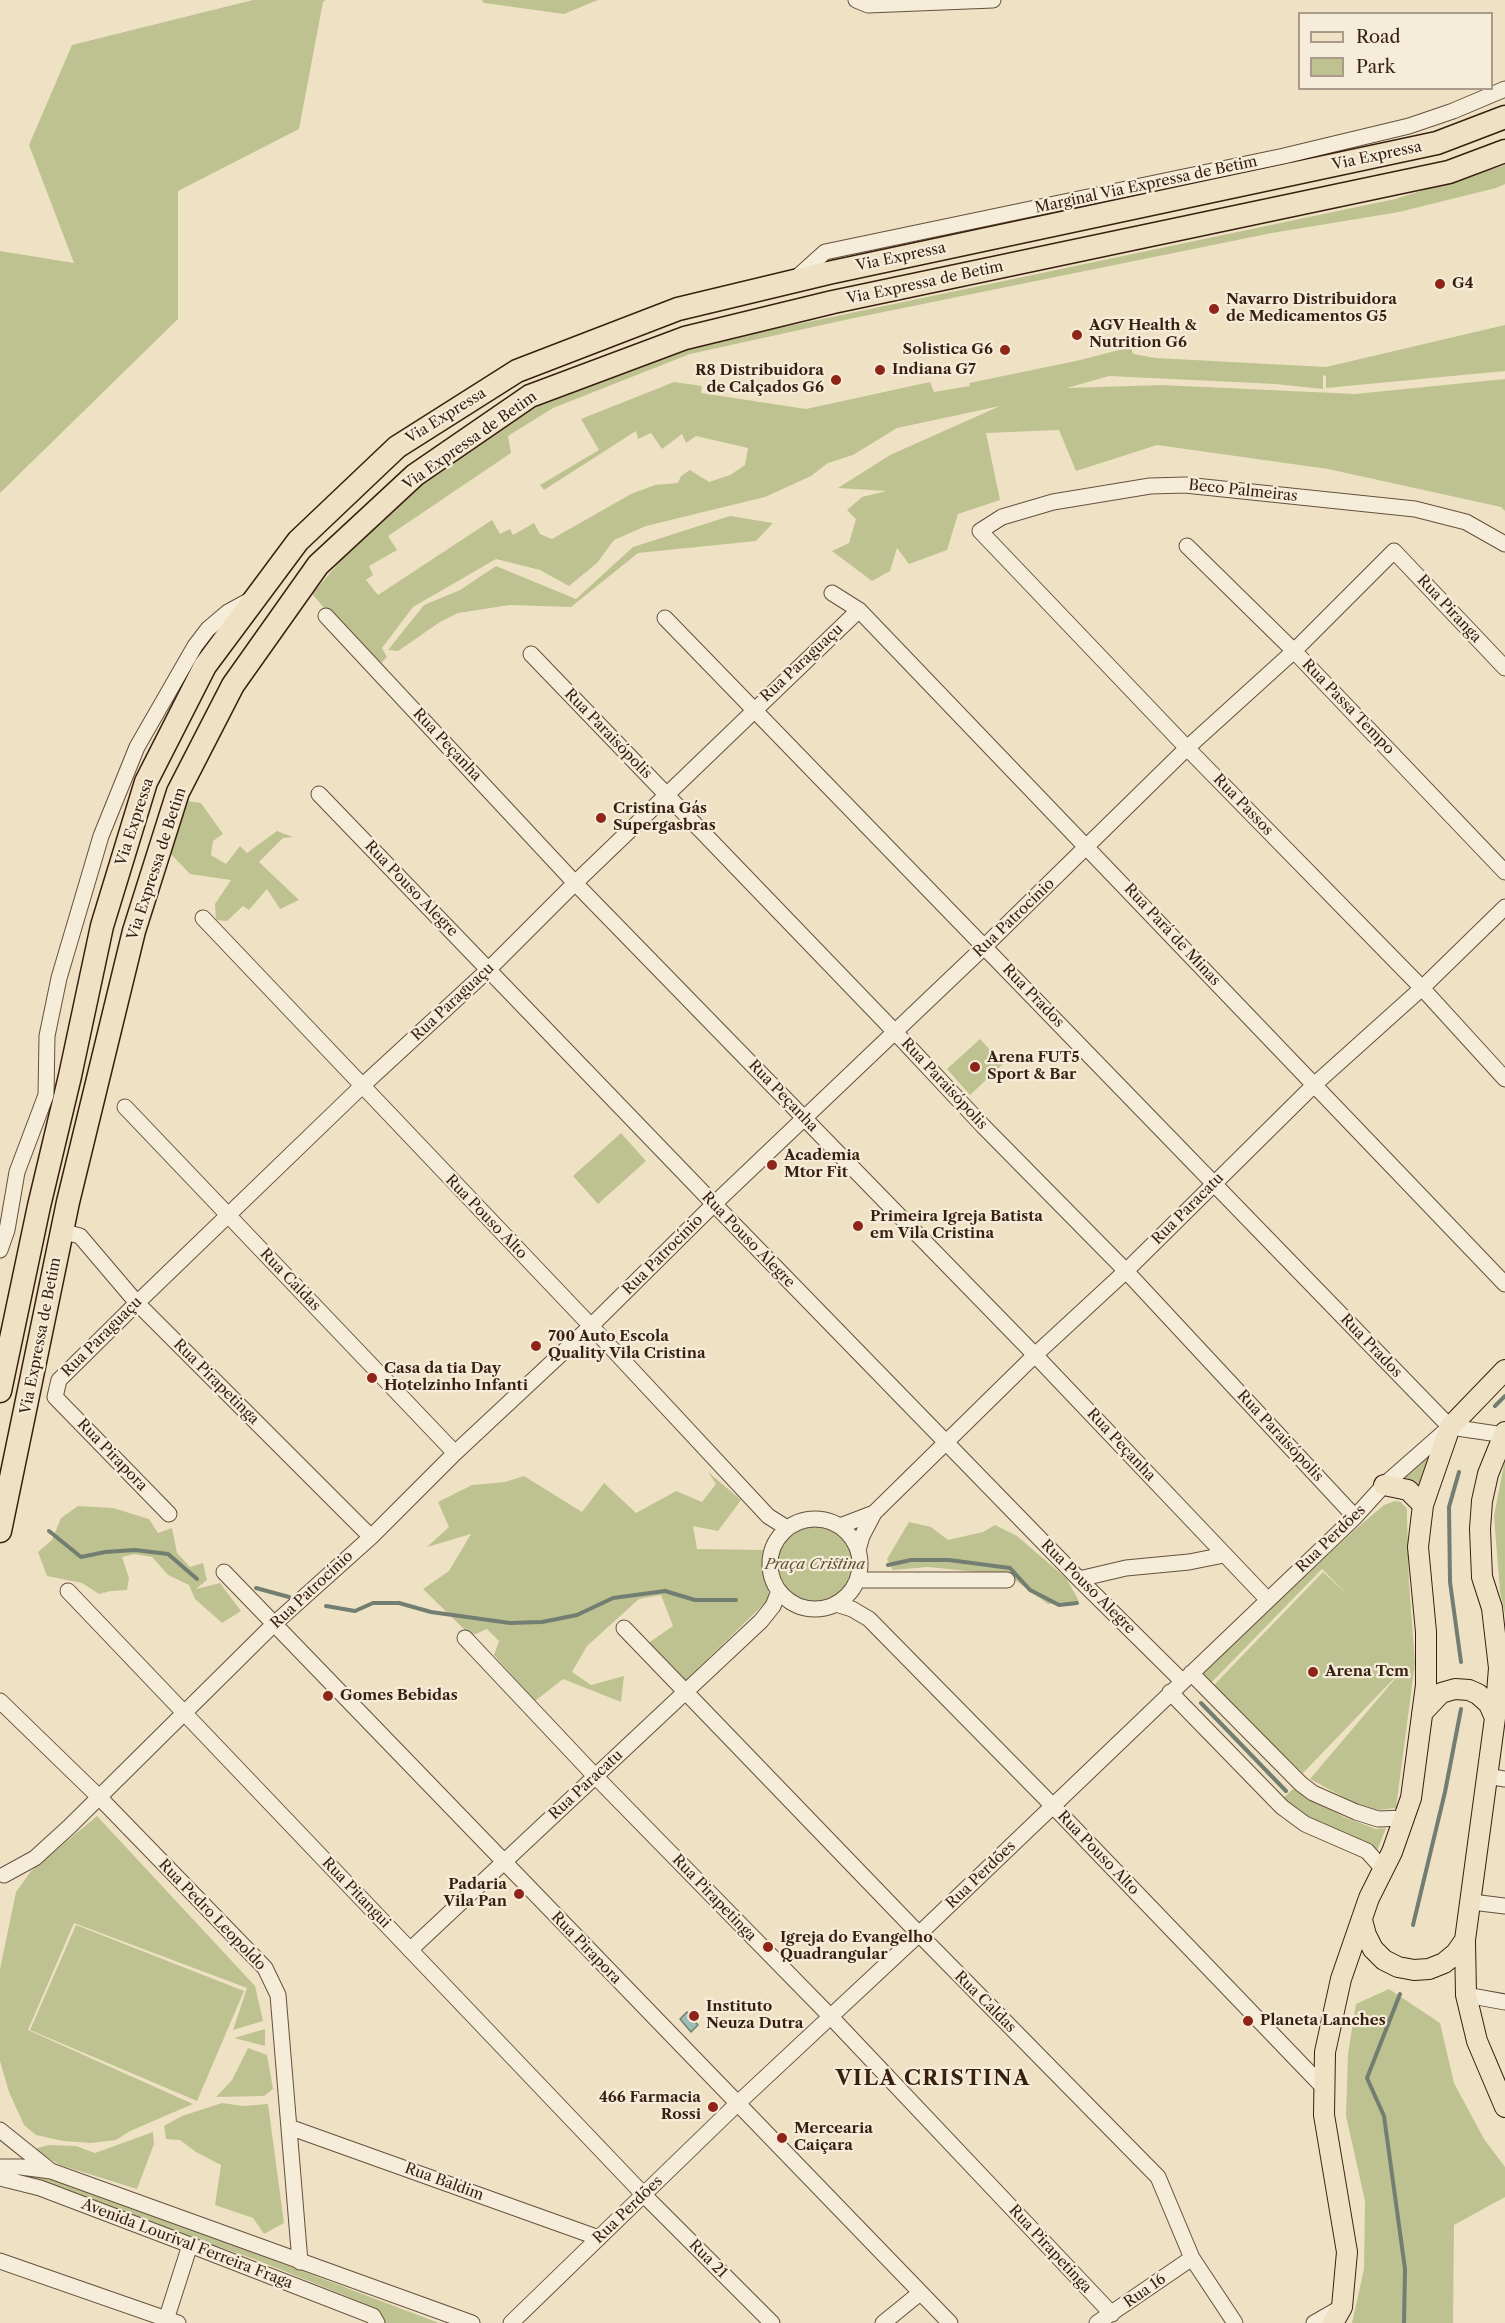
<!DOCTYPE html>
<meta charset="utf-8">
<style>
body{margin:0}
#map{position:relative;width:1505px;height:2323px;overflow:hidden;background:#efe2c4;font-family:"Libre Caslon Text",serif}
canvas{display:block}
.legend{position:absolute;left:1298px;top:12px;width:195px;height:78px;box-sizing:border-box;background:#f5ecd9;border:2px solid #a99a89;margin:0;padding:8px 10px;list-style:none;font-size:18px;color:#381f10}
.legend li{display:flex;align-items:center;gap:12px;height:30px}
.legend b{width:30px;border:2px solid #a99a89}
</style>
<div id="map">
<canvas width="1505" height="2323"></canvas>
<ul class="legend">
<li><b style="height:8px;background:#efe2c4"></b>Road</li>
<li><b style="height:16px;background:#bec290"></b>Park</li>
</ul>
</div>
<script>
const g = document.querySelector('canvas').getContext('2d');
g.lineJoin = 'round';
function fillPath(path, color) { g.fillStyle = color; g.fill(path, 'evenodd'); }
const shape = rows => new Path2D(rows.map(r => 'M' + r).join(''));
function strokePath(path, color, width, dash) { g.strokeStyle = color; g.lineWidth = width; g.lineCap = dash ? 'butt' : 'round'; g.setLineDash(dash || []); g.stroke(path); }
function drawText(font, color, halo, rows, align = 'center') {
  g.font = font + ' "Libre Caslon Text",serif'; g.lineWidth = 4.5; g.setLineDash([]); g.textBaseline = 'middle'; g.strokeStyle = halo; g.fillStyle = color; for (const [text, x, y, turn = 0] of rows) {
    g.save(); g.translate(x, y); g.rotate((+turn || 0) * Math.PI / 180); g.textAlign = isNaN(turn) ? turn : align; if (halo) g.strokeText(text, 0, 0); g.fillText(text, 0, 0); g.restore();
  }
}
fillPath(shape([
 [253,0,326,0,323,2,299,129,178,191,178,319,0,493,0,251,74,263,29,145,72,45],
 [482,0,598,0,564,14,484,3],
 [1505,165,1505,184,1496,188,1399,212,1272,233,854,318,690,354,553,408,508,436,511,453,388,536,397,550,369,566,373,575,366,580,378,595,492,520,500,534,510,529,513,535,534,523,540,534,552,539,631,494,655,485,678,483,681,476,690,470,709,482,730,475,745,465,748,448,696,436,686,443,682,434,662,449,651,433,638,439,636,431,544,490,540,485,599,450,581,419,674,382,702,386,701,393,806,409,930,382,934,392,970,386,969,383,1076,361,1131,347,1133,354,1156,358,1326,367,1505,325,1505,371,1326,388,1326,376,1323,375,1323,389,1275,384,1109,376,1067,388,1162,385,1355,394,1505,379,1505,511,1501,507,1328,469,1157,445,1076,471,1059,430,986,433,1000,500,958,514,947,550,909,564,897,548,890,571,872,581,832,551,849,543,856,519,847,510,862,497,887,491,838,488,890,455,1000,406,897,428,853,455,828,463,811,476,765,497,646,526,614,540,597,563,569,586,540,570,496,559,413,607,382,648,387,657,376,668,312,594,387,507,486,437,551,396,698,345,1395,199],
 [730,516,773,523,756,541,638,553,571,607,510,605,458,613,440,622,398,651,388,650,424,605,460,590,496,566,576,599,633,547],
 [187,801,201,803,223,834,213,841,211,855,226,864,240,846,247,853,277,831,293,837,283,838,259,862,299,900,280,909,267,889,249,910,243,906,227,921,216,920,215,904,231,880,190,874,168,851,171,833],
 [980,1039,1003,1064,970,1095,947,1069],
 [621,1133,646,1161,598,1204,573,1176],
 [1439,1443,1419,1493,1401,1481],
 [1505,1459,1505,1614,1500,1592,1494,1516],
 [708,1472,741,1500,718,1531,693,1526,697,1549,766,1550,769,1599,685,1681,647,1644,673,1626,661,1595,639,1599,587,1646,572,1672,591,1685,624,1676,621,1702,563,1679,535,1701,494,1655,499,1641,487,1629,471,1636,423,1589,449,1571,471,1534,427,1547,449,1527,438,1502,472,1485,505,1482,524,1476,582,1512,604,1483,636,1513,676,1491,702,1502,716,1484],
 [1395,1501,1401,1502,1407,1509,1407,1516,1409,1583,1415,1663,1396,1808,1369,1811,1310,1779,1405,1667,1303,1773,1212,1687,1323,1572,1349,1596,1322,1569,1211,1683,1201,1673,1357,1528,1384,1505],
 [78,1506,113,1508,149,1519,158,1533,172,1528,177,1553,190,1567,203,1563,207,1580,196,1589,220,1583,241,1611,222,1623,195,1599,189,1585,168,1575,152,1557,134,1554,122,1557,129,1578,127,1590,111,1591,99,1594,82,1583,47,1576,38,1552,52,1540,61,1518],
 [909,1522,931,1527,948,1540,983,1532,995,1525,1017,1536,1066,1578,1079,1601,1048,1604,1008,1575,928,1567,893,1570,887,1559],
 '774 1565a41 41 0 1 1 82 0a41 41 0 1 1-82 0Z',
 [1293,1789,1344,1817,1376,1829,1386,1828,1377,1851,1306,1818,1280,1801],
 [97,1816,255,1986,263,2021,233,2030,247,1988,74,1923,28,2030,193,2104,130,2131,116,2140,91,2143,63,2141,36,2135,24,2125,9,2092,0,2061,0,1969,16,1892,31,1871],
 [76,1925,244,1991,197,2101,30,2030],
 [1389,1989,1440,2023,1454,2083,1484,2139,1505,2167,1505,2197,1454,2225,1453,2323,1352,2323,1364,2269,1365,2201,1346,2116,1348,2054,1356,2004],
 [265,2029,265,2046,234,2038],
 [248,2048,267,2055,273,2089,264,2096,216,2097,232,2080],
 [222,2103,243,2106,268,2104,284,2223,264,2234,253,2218,215,2205,221,2165,196,2152,180,2140,166,2139,164,2126,182,2116],
 [153,2132,154,2144,137,2189,60,2165,34,2149,49,2145,76,2146,95,2153],
 [20,2173,43,2176,73,2184,439,2323,381,2323,376,2308,254,2259,38,2185,0,2175]
]), '#bec290');
const water = shape([
 [687,2012,698,2025,691,2032,680,2019,687,2012]
]);
fillPath(water, '#9abeb3');
strokePath(water, '#737e72', 1.5);
strokePath(shape([
 [1495,1406,1505,1396],
 [1459,1472,1449,1507,1450,1582,1461,1662],
 [49,1531,81,1557,105,1552,135,1550,168,1554,197,1579],
 [888,1565,911,1560,949,1560,1010,1568,1030,1590,1059,1605,1077,1603],
 [256,1588,289,1597],
 [326,1606,355,1611,373,1603,399,1603,431,1612,510,1623,542,1622,577,1615,613,1598,665,1591,695,1600,736,1600],
 [1201,1703,1286,1791],
 [1413,1925,1445,1792,1461,1709],
 [1400,1994,1367,2078,1384,2116,1405,2269,1404,2323]
]), '#737e72', 4);
const minor = shape([
 [856,0,868,5,993,0],
 [795,279,825,252,1284,156,1409,126,1453,111,1505,89],
 [1505,544,1466,522,1415,509,1185,485,1150,486,1053,502,1002,517,980,531,1187,748,1422,988,1505,1079],
 [1187,546,1294,651,1505,872],
 [832,593,859,610,1505,1284],
 [326,616,575,883,1035,1355,1268,1600],
 [665,618,1450,1427],
 [531,654,895,1032,983,1126,1126,1271,1355,1517],
 [319,794,714,1204,1079,1579,1182,1681],
 [203,918,591,1326,768,1516,787,1528],
 [125,1107,455,1453],
 [61,1231,80,1236,137,1303,371,1537],
 [0,1250,7,1230,17,1172,46,1095,47,1036,59,978,101,836,137,747,195,646,208,629,228,612,250,600],
 [1450,1427,1505,1435],
 [169,1514,55,1397,59,1380,137,1303,361,1087,488,970,575,883,859,610],
 '770 1564a45 45 0 1 1 90 0a45 45 0 1 1-90 0Z',
 [840,1526,874,1513],
 [858,1550,862,1536,874,1513,1035,1355,1126,1271,1314,1085,1422,988,1505,907],
 [224,1572,950,2323],
 [1079,1579,1126,1568,1189,1562,1224,1555],
 [858,1580,1007,1580],
 [68,1591,643,2194,772,2323],
 [836,1604,852,1609,869,1619,1053,1806,1325,2089],
 [624,1628,919,1934,1158,2177,1192,2258,1235,2323],
 [465,1638,595,1776,831,2017,1112,2314],
 [1191,1673,1301,1784,1313,1793,1356,1812,1378,1819,1404,1818],
 [1170,1692,1282,1807,1305,1824,1367,1851,1383,1869],
 [0,1701,99,1797,265,1968,278,1995,300,2262],
 [1487,1776,1505,1779],
 [4,1875,35,1858,69,1827,274,1624,371,1537,455,1453,591,1326,714,1204,984,947,1187,748,1294,651,1394,551,1505,668],
 [1472,1902,1505,1906],
 [410,1950,761,1621,773,1606,779,1591],
 [1466,1995,1505,2002],
 [289,2127,599,2238],
 [0,2130,51,2171],
 [0,2167,21,2167,51,2171,472,2323],
 [0,2178,40,2188,190,2245,373,2316,377,2323],
 [0,2261,178,2323],
 [165,2323,190,2245],
 [511,2323,737,2104,919,1934,1355,1517,1384,1485,1450,1427],
 [883,2323,920,2293],
 [1097,2323,1192,2258],
 [1314,2323,1342,2307]
]);
const major = shape([
 [1505,1432,1488,1474,1482,1501,1480,1529,1482,1577,1492,1608,1499,1668,1495,1718,1465,1940,1466,1995,1477,2041,1505,2107],
 [1384,1485,1408,1490,1423,1505],
 [1422,1713,1441,1693,1455,1689,1469,1690,1478,1694,1489,1704,1495,1718],
 [1362,1920,1366,1935,1373,1949,1384,1960,1398,1967,1414,1970,1429,1969,1444,1963,1456,1953,1465,1940],
 [1333,2323,1342,2307,1347,2252,1324,2115,1325,2052,1341,1979,1369,1898,1392,1852,1411,1798,1426,1685,1426,1632,1418,1547,1423,1505,1450,1427,1505,1370]
]);
const highway = shape([
 [0,1391,39,1206,70,1076,102,926,146,782,205,666,298,541,397,447,517,371,678,309,828,273,1437,143,1505,117],
 [0,1531,68,1202,134,931,178,792,233,685,318,565,415,475,530,396,685,338,833,302,1449,172,1505,151]
]);
strokePath(minor, '#66503d', 17);
strokePath(major, '#381f10', 22);
strokePath(highway, '#381f10', 25);
strokePath(minor, '#f5ecd9', 15);
strokePath(major, '#efe2c4', 20);
strokePath(highway, '#efe2c4', 22);
for (const [x, y, r, color] of [
 [1440,284,6,"#8f2418"],
 [1214,309,6,"#8f2418"],
 [1077,335,6,"#8f2418"],
 [1005,350,6,"#8f2418"],
 [880,370,6,"#8f2418"],
 [836,380,6,"#8f2418"],
 [601,818,6,"#8f2418"],
 [975,1067,6,"#8f2418"],
 [772,1165,6,"#8f2418"],
 [858,1226,6,"#8f2418"],
 [536,1346,6,"#8f2418"],
 [372,1378,6,"#8f2418"],
 [1313,1672,6,"#8f2418"],
 [328,1696,6,"#8f2418"],
 [519,1894,6,"#8f2418"],
 [768,1947,6,"#8f2418"],
 [694,2016,6,"#8f2418"],
 [1248,2021,6,"#8f2418"],
 [713,2107,6,"#8f2418"],
 [782,2138,6,"#8f2418"]
]) { const dot = new Path2D(); dot.arc(x, y, r, 0, 2 * Math.PI); g.fillStyle = color; g.fill(dot); strokePath(dot, '#f5ecd9', 2); }
drawText('15px', '#381f10', '#f5ecd9', [
 ["Via Expressa",1377,156,-12],
 ["Marginal Via Expressa de Betim",1146,185,-12],
 ["Via Expressa",901,257,-12],
 ["Via Expressa de Betim",925,283,-12],
 ["Via Expressa",446,416,-32],
 ["Via Expressa de Betim",470,441,-35],
 ["Beco Palmeiras",1243,491,6],
 ["Rua Piranga",1449,609,47],
 ["Rua Paraguaçu",802,663,-43],
 ["Rua Passa Tempo",1348,707,46],
 ["Rua Paraisópolis",608,734,46],
 ["Rua Peçanha",447,745,47],
 ["Rua Passos",1243,805,46],
 ["Via Expressa",135,822,-72],
 ["Via Expressa de Betim",157,864,-72],
 ["Rua Pouso Alegre",411,889,46],
 ["Rua Patrocínio",1014,918,-44],
 ["Rua Pará de Minas",1172,935,47],
 ["Rua Prados",1033,996,46],
 ["Rua Paraguaçu",453,1002,-43],
 ["Rua Paraisópolis",944,1084,47],
 ["Rua Peçanha",783,1096,46],
 ["Rua Paracatu",1188,1209,-45],
 ["Rua Pouso Alto",486,1217,46],
 ["Rua Pouso Alegre",748,1240,46],
 ["Rua Patrocínio",663,1255,-45],
 ["Rua Caldas",290,1280,46],
 ["Via Expressa de Betim",41,1336,-79],
 ["Rua Paraguaçu",102,1337,-45],
 ["Rua Prados",1371,1346,46],
 ["Rua Pirapetinga",216,1382,45],
 ["Rua Paraisópolis",1280,1436,47],
 ["Rua Peçanha",1121,1445,47],
 ["Rua Pirapora",112,1455,46],
 ["Rua Perdões",1331,1539,-44],
 ["Rua Pouso Alegre",1088,1587,45],
 ["Rua Patrocínio",312,1590,-43],
 ["Rua Paracatu",586,1785,-43],
 ["Rua Pouso Alto",1098,1853,46],
 ["Rua Perdões",981,1875,-44],
 ["Rua Pitangui",356,1893,46],
 ["Rua Pirapetinga",714,1898,46],
 ["Rua Pedro Leopoldo",212,1915,46],
 ["Rua Pirapora",586,1948,46],
 ["Rua Caldas",985,2002,45],
 ["Rua Baldim",444,2182,20],
 ["Rua Perdões",628,2210,-44],
 ["Avenida Lourival Ferreira Fraga",187,2244,21],
 ["Rua Pirapetinga",1050,2249,47],
 ["Rua 21",708,2259,45],
 ["Rua 16",1145,2291,-35]
]);
drawText('bold 15px', '#381f10', '#f5ecd9', [
 ["G4",1452,284],
 ["Navarro Distribuidora",1226,300],
 ["de Medicamentos G5",1226,317],
 ["AGV Health &",1089,326],
 ["Nutrition G6",1089,343],
 ["Solistica G6",993,350,"right"],
 ["Indiana G7",892,370],
 ["R8 Distribuidora",824,371,"right"],
 ["de Calçados G6",824,388,"right"],
 ["Cristina Gás",613,809],
 ["Supergasbras",613,826],
 ["Arena FUT5",987,1058],
 ["Sport & Bar",987,1075],
 ["Academia",784,1156],
 ["Mtor Fit",784,1173],
 ["Primeira Igreja Batista",870,1217],
 ["em Vila Cristina",870,1234],
 ["700 Auto Escola",548,1337],
 ["Quality Vila Cristina",548,1354],
 ["Casa da tia Day",384,1369],
 ["Hotelzinho Infanti",384,1386],
 ["Arena Tcm",1325,1672],
 ["Gomes Bebidas",340,1696],
 ["Padaria",507,1885,"right"],
 ["Vila Pan",507,1902,"right"],
 ["Igreja do Evangelho",780,1938],
 ["Quadrangular",780,1955],
 ["Instituto",706,2007],
 ["Neuza Dutra",706,2024],
 ["Planeta Lanches",1260,2021],
 ["466 Farmacia",701,2098,"right"],
 ["Rossi",701,2115,"right"],
 ["Mercearia",794,2129],
 ["Caiçara",794,2146]
], 'left');
drawText('italic 15px', '#605036', '#f5ecd9', [
 ["Praça Cristina",815,1565]
]);
g.letterSpacing = '1.5px';
drawText('bold 21px', '#381f10', '#f5ecd9', [
 ["VILA CRISTINA",933,2079]
]);
g.letterSpacing = '0px';
</script>
